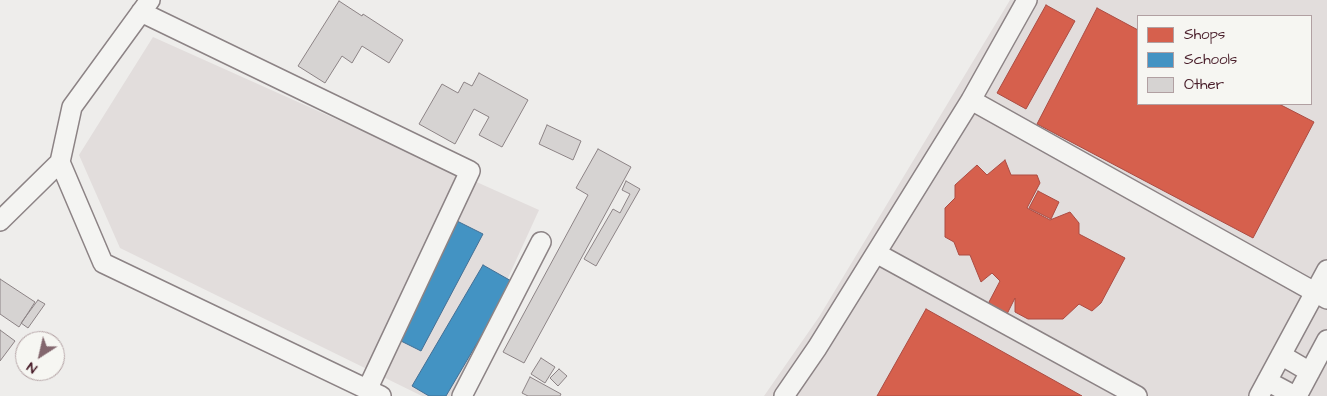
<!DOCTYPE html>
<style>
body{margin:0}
#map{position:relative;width:1327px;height:396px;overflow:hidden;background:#eeedeb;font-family:"Architects Daughter",sans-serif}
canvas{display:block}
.legend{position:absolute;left:1137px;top:15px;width:175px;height:90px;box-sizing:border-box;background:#f6f6f2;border:1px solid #b1a0a2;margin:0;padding:6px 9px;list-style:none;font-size:15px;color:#4a1f2b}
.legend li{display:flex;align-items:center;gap:10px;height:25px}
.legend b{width:25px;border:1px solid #b1a0a2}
.north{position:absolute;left:15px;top:331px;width:50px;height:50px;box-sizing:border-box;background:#f6f6f2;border:1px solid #b1a0a2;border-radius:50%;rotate:215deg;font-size:14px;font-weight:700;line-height:20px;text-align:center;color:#4a1f2b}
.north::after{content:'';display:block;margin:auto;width:18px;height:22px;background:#83676e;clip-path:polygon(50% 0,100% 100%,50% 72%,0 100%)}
</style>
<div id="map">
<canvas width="1327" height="396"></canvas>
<ul class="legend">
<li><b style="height:14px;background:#d6604d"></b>Shops</li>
<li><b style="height:14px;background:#4393c3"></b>Schools</li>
<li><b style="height:14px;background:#d6d3d2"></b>Other</li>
</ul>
<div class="north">N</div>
</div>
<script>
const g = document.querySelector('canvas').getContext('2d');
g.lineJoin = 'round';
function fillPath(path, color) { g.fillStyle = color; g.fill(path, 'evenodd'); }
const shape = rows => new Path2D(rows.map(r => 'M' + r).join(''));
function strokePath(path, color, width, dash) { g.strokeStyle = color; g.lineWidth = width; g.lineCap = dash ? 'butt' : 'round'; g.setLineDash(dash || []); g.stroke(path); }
fillPath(shape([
 [1010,0,1327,0,1327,396,764,396,819,317],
 [1138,16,1311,16,1311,104,1138,104],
 [153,37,539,210,454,396,422,396,120,248,79,155]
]), '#e2dddc');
const shops = shape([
 [1046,5,1075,21,1026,109,997,93,1046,5],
 [1097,8,1138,30,1138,104,1279,104,1314,122,1253,238,1037,124,1097,8],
 [1005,160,1011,175,1037,175,1040,183,1027,208,1050,220,1070,212,1079,223,1079,234,1125,258,1101,303,1092,311,1079,304,1063,319,1028,319,1015,312,1015,298,1007,314,999,313,989,302,1000,281,992,273,981,282,970,255,959,255,954,242,945,237,945,208,955,198,955,185,977,165,987,175,1005,160],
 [1038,191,1059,202,1051,219,1029,208,1038,191],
 [926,309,1082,396,877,396,926,309]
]);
fillPath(shops, '#d6604d');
strokePath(shops, '#ac4c43', 1);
const schools = shape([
 [457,221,483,234,421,351,395,338,457,221],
 [483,265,513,282,446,396,429,396,412,386,483,265]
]);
fillPath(schools, '#4393c3');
strokePath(schools, '#457095', 1);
const building = shape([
 [339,1,362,16,363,14,403,40,389,63,362,46,352,63,342,56,325,83,298,66,339,1],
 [479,73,528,100,502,147,479,135,489,117,474,109,455,144,419,124,442,84,458,93,464,82,472,86,479,73],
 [547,125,581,141,573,160,539,144,547,125],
 [598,149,631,167,524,363,503,352,588,195,576,188,598,149],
 [626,181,640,189,596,266,584,259,613,209,620,213,630,194,622,190,626,181],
 [0,279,35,302,19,327,0,314,0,279],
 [38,300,45,304,28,328,21,323,38,300],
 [0,330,15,341,0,361,0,330],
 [541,358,555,367,545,383,531,374,541,358],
 [559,369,567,376,558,386,550,378,559,369],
 [530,377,561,394,560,396,528,396,522,393,530,377]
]);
fillPath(building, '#d6d3d2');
strokePath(building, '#8c8385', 1);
const minor = shape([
 [150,0,72,107,60,162,103,263,381,396],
 [141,12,470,171,367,390],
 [971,100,1327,299],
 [0,221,60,162],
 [876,253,1137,396],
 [1281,355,1310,372],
 [1267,381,1295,396],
 [462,396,541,242],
 [784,396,817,348,971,100,1027,0],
 [1259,396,1327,270],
 [1297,396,1327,340]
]);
strokePath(minor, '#8c8385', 22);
strokePath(minor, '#f4f4f2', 19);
</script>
